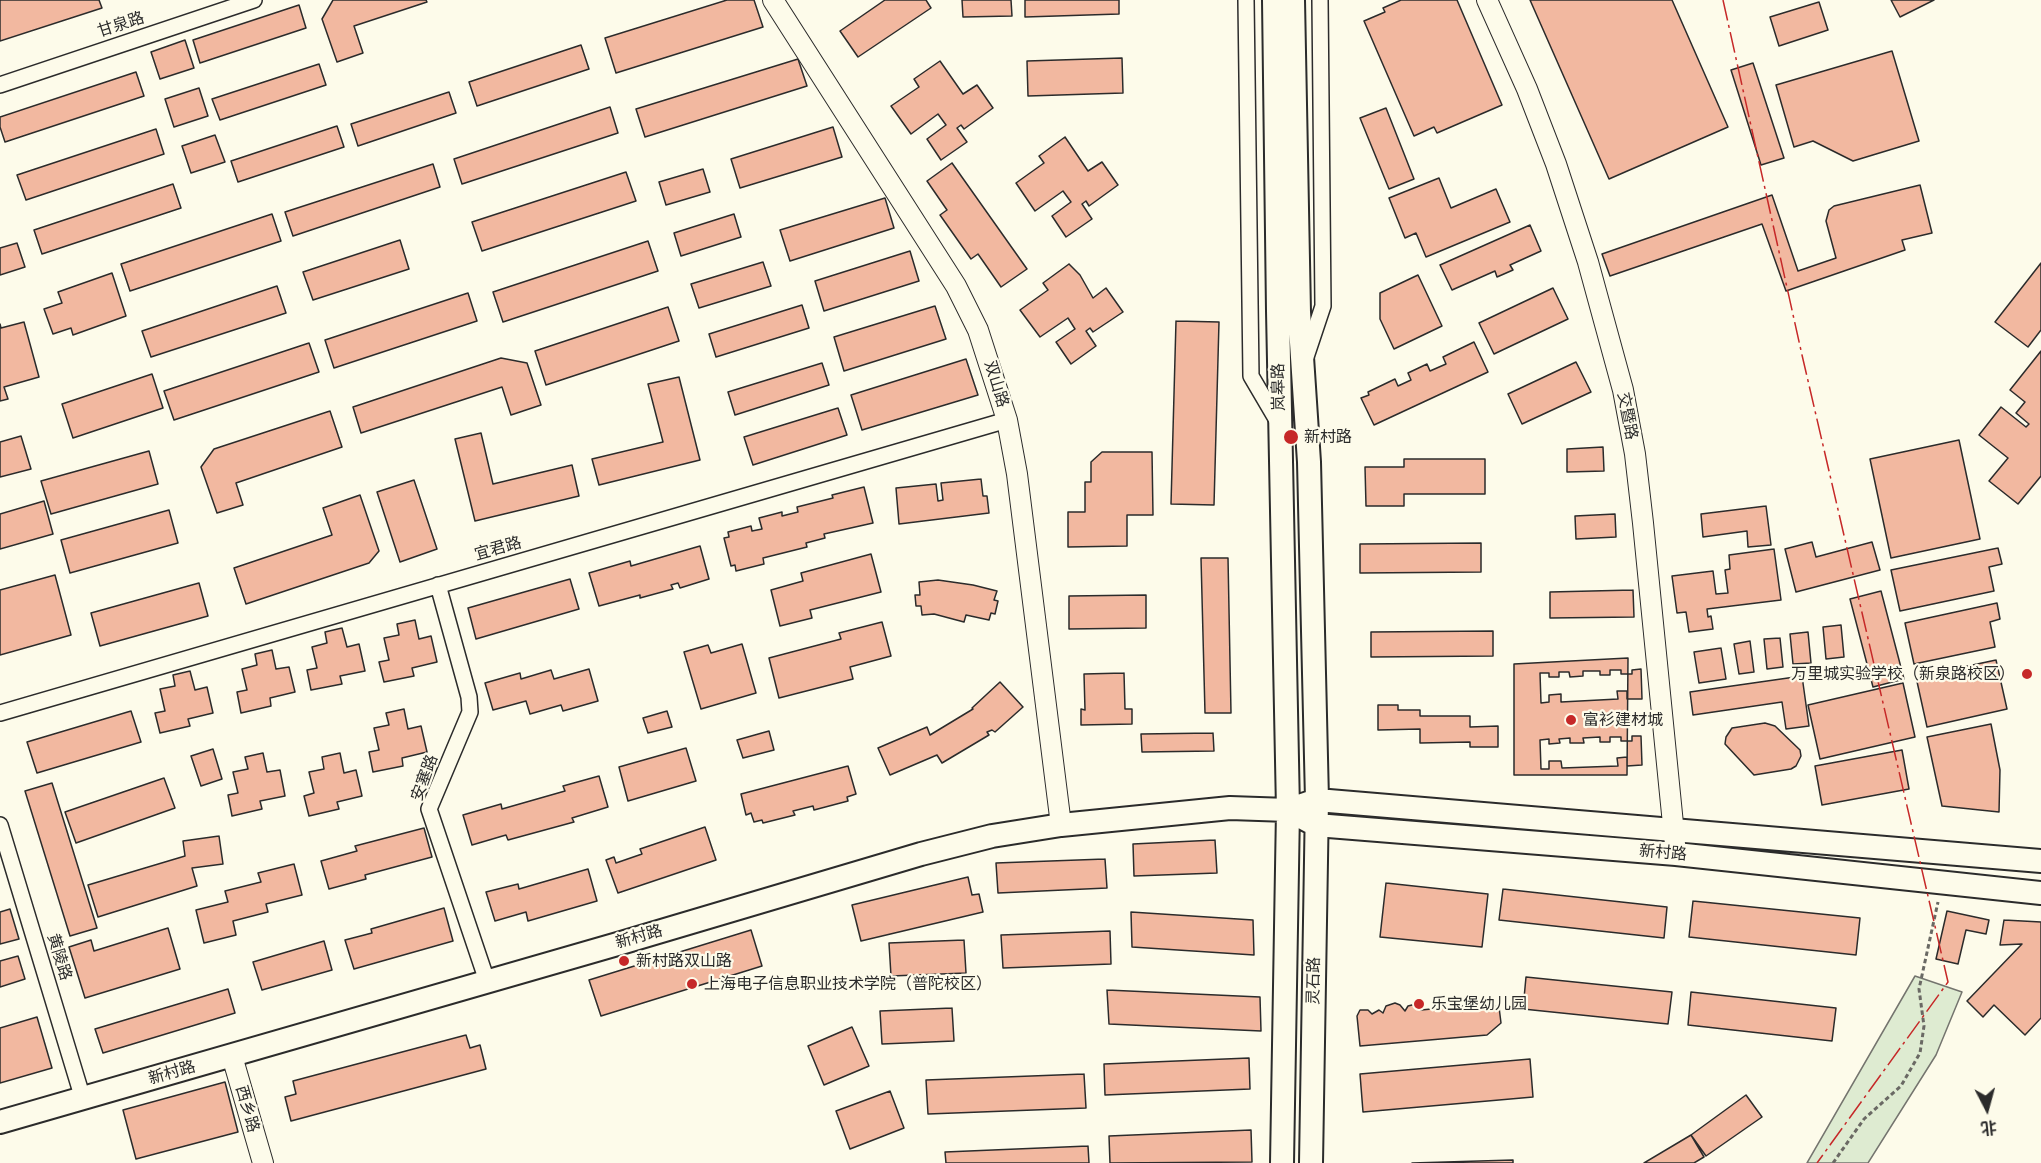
<!DOCTYPE html>
<meta charset="utf-8">
<style>
body{margin:0}
#map{position:relative;width:2041px;height:1163px;overflow:hidden;background:#fdfbea;font-family:Karla,"Noto Sans SC",sans-serif}
canvas{display:block}
.north{position:absolute;left:1957px;top:1079px;width:60px;height:60px;-webkit-text-stroke:4px #fdfbea;paint-order:stroke;rotate:174deg;font-size:16px;font-weight:700;line-height:24px;text-align:center;color:#2b2b2b}
.north::after{content:'';display:block;margin:auto;width:21px;height:27px;background:#2b2b2b;clip-path:polygon(50% 0,100% 100%,50% 72%,0 100%)}
</style>
<div id="map">
<canvas width="2041" height="1163"></canvas>
<div class="north">北</div>
</div>
<script>
const g = document.querySelector('canvas').getContext('2d');
g.lineJoin = 'round';
function fillPath(path, color) { g.fillStyle = color; g.fill(path, 'evenodd'); }
const shape = rows => new Path2D(rows.map(r => 'M' + r).join(''));
function strokePath(path, color, width, dash) { g.strokeStyle = color; g.lineWidth = width; g.lineCap = dash ? 'butt' : 'round'; g.setLineDash(dash || []); g.stroke(path); }
function drawText(font, color, halo, rows, align = 'center') {
  g.font = font + ' Karla,"Noto Sans SC",sans-serif'; g.lineWidth = 4.5; g.setLineDash([]); g.textBaseline = 'middle'; g.strokeStyle = halo; g.fillStyle = color; for (const [text, x, y, turn = 0] of rows) {
    g.save(); g.translate(x, y); g.rotate((+turn || 0) * Math.PI / 180); g.textAlign = isNaN(turn) ? turn : align; if (halo) g.strokeText(text, 0, 0); g.fillText(text, 0, 0); g.restore();
  }
}
const green = shape([
 [1915,976,1962,992,1936,1055,1868,1163,1807,1163,1915,976]
]);
fillPath(green, '#deebd1');
strokePath(green, '#74746e', 1.5);
const building = shape([
 [0,0,99,0,102,8,0,41,0,0],
 [333,0,426,0,427,2,354,26,363,53,337,62,322,19,333,0],
 [727,0,754,0,763,27,616,73,605,38,727,0],
 [885,0,926,0,931,8,858,57,840,31,885,0],
 [962,0,1011,0,1012,16,963,17,962,0],
 [1025,0,1119,0,1119,14,1025,17,1025,0],
 [1401,0,1457,0,1502,105,1437,133,1434,127,1414,136,1364,21,1385,12,1383,8,1401,0],
 [1530,0,1672,0,1728,127,1609,179,1530,0],
 [1891,0,1934,0,1900,17,1891,0],
 [1819,2,1828,30,1779,46,1770,17,1819,2],
 [299,5,306,28,200,63,193,40,299,5],
 [185,40,194,68,160,79,151,52,185,40],
 [581,45,589,69,477,106,469,82,581,45],
 [1892,51,1919,141,1853,161,1813,141,1794,147,1776,85,1892,51],
 [1122,58,1123,93,1028,96,1027,61,1122,58],
 [798,59,807,86,645,137,636,109,798,59],
 [940,61,963,94,977,85,993,108,964,129,961,125,957,128,967,142,941,160,927,139,946,125,938,114,911,134,891,106,919,87,914,79,940,61],
 [1753,63,1784,158,1761,165,1731,70,1753,63],
 [319,64,326,85,220,120,212,99,319,64],
 [136,72,144,96,5,142,0,127,0,117,136,72],
 [199,88,208,116,174,127,165,99,199,88],
 [449,92,456,113,358,146,351,124,449,92],
 [610,107,618,133,462,184,454,159,610,107],
 [1386,108,1414,179,1389,189,1360,118,1386,108],
 [337,126,344,147,238,182,231,161,337,126],
 [833,127,842,157,740,188,731,159,833,127],
 [156,129,164,154,26,200,17,175,156,129],
 [215,135,225,162,191,173,182,146,215,135],
 [1065,137,1088,171,1102,162,1118,185,1089,206,1086,201,1082,204,1092,219,1066,237,1052,216,1071,202,1063,191,1035,211,1016,183,1044,163,1039,156,1065,137],
 [952,163,1027,269,1001,287,978,254,971,259,940,215,947,210,927,181,952,163],
 [433,164,440,187,293,236,285,212,433,164],
 [703,169,710,192,666,205,659,182,703,169],
 [626,172,636,201,482,251,472,222,626,172],
 [1439,178,1451,208,1496,189,1510,222,1426,257,1416,233,1405,238,1389,198,1439,178],
 [173,184,181,208,42,254,34,230,173,184],
 [1920,185,1932,233,1902,240,1905,250,1786,291,1762,224,1610,276,1602,254,1772,195,1798,271,1836,258,1826,221,1829,210,1834,206,1920,185],
 [885,198,894,228,790,261,780,230,885,198],
 [272,214,281,241,130,291,121,264,272,214],
 [734,214,741,237,681,256,674,233,734,214],
 [1530,225,1541,251,1510,265,1513,270,1497,277,1495,271,1452,290,1440,265,1530,225],
 [400,240,409,269,313,300,303,272,400,240],
 [648,241,658,271,503,322,493,292,648,241],
 [17,243,25,267,0,275,0,248,17,243],
 [910,251,919,281,824,311,815,281,910,251],
 [763,262,771,286,699,308,691,284,763,262],
 [2041,263,2041,330,2028,347,1995,322,2041,263],
 [1069,264,1080,275,1093,298,1106,288,1123,312,1093,332,1090,328,1086,331,1096,346,1071,364,1056,342,1075,329,1068,318,1040,337,1020,310,1048,290,1043,283,1069,264],
 [112,273,126,316,73,335,71,328,53,334,44,309,62,303,58,292,112,273],
 [1418,275,1442,326,1394,349,1380,319,1380,293,1418,275],
 [277,286,286,313,151,357,142,331,277,286],
 [1553,288,1568,319,1494,354,1479,323,1553,288],
 [468,293,477,321,334,368,325,340,468,293],
 [802,305,809,328,716,357,709,334,802,305],
 [935,306,946,339,844,371,834,337,935,306],
 [668,307,679,341,546,385,535,351,668,307],
 [1176,321,1219,322,1214,505,1171,504,1176,321],
 [24,322,39,377,4,387,8,399,0,401,0,324,1,328,24,322],
 [1474,342,1488,372,1374,425,1361,398,1369,395,1368,392,1395,379,1398,386,1411,380,1408,373,1427,364,1430,371,1446,364,1443,357,1474,342],
 [309,343,319,372,174,420,164,391,309,343],
 [2041,351,2041,476,2018,504,1989,481,2008,458,1979,435,2001,407,2026,427,2029,424,2016,413,2025,402,2010,390,2041,351],
 [501,358,527,363,541,405,511,415,502,387,361,433,353,407,501,358],
 [966,359,978,395,862,430,851,395,966,359],
 [1576,362,1591,392,1522,424,1508,394,1576,362],
 [822,363,829,385,735,415,728,392,822,363],
 [152,374,163,408,73,438,62,404,152,374],
 [679,377,700,460,599,485,592,459,663,442,648,384,679,377],
 [838,408,847,435,753,465,744,437,838,408],
 [330,411,342,447,236,483,243,505,217,513,201,467,214,449,330,411],
 [481,433,493,484,572,465,579,496,475,521,455,439,481,433],
 [21,436,31,469,0,477,0,442,21,436],
 [1959,440,1980,539,1891,558,1870,459,1959,440],
 [1603,447,1604,471,1567,472,1567,449,1603,447],
 [149,451,158,484,51,514,41,481,149,451],
 [1102,452,1152,452,1153,515,1127,515,1127,546,1068,547,1068,512,1085,512,1085,482,1091,482,1091,462,1102,452],
 [1404,459,1485,459,1485,494,1404,494,1404,506,1366,506,1365,467,1404,467,1404,459],
 [981,479,983,496,987,496,989,513,899,524,896,488,936,484,938,501,943,500,941,483,981,479],
 [414,480,437,549,400,562,377,492,414,480],
 [864,487,873,523,824,534,825,538,806,543,807,547,763,558,764,564,736,571,735,565,731,566,724,538,729,537,728,532,751,526,752,531,762,529,759,518,782,512,782,516,798,512,797,507,833,498,832,495,864,487],
 [360,495,379,551,369,563,246,604,234,568,332,535,323,508,360,495],
 [44,501,53,534,0,549,0,514,44,501],
 [1766,506,1771,545,1748,547,1747,531,1703,537,1701,514,1766,506],
 [169,510,178,543,70,573,61,540,169,510],
 [1615,514,1616,537,1576,539,1575,516,1615,514],
 [1812,542,1816,557,1872,542,1880,570,1796,592,1785,549,1812,542],
 [1481,543,1481,572,1360,573,1360,544,1481,543],
 [700,546,709,579,680,588,678,583,671,585,673,589,640,598,640,595,599,606,589,573,630,561,631,566,700,546],
 [1998,548,2002,564,1989,567,1994,591,1900,611,1891,570,1998,548],
 [1774,549,1781,600,1707,609,1708,617,1711,616,1713,629,1689,632,1686,612,1677,613,1672,576,1713,571,1716,594,1728,593,1725,570,1730,569,1729,555,1774,549],
 [871,554,881,592,810,610,812,618,780,626,771,590,803,581,801,573,871,554],
 [1201,558,1228,558,1231,713,1205,713,1201,558],
 [55,575,71,635,0,655,0,590,55,575],
 [570,579,579,609,476,639,468,608,570,579],
 [938,580,973,585,997,591,994,600,998,601,995,614,991,613,989,620,966,615,964,622,934,614,922,615,921,606,916,606,915,595,920,595,919,582,938,580],
 [199,583,208,616,100,646,91,613,199,583],
 [1633,590,1634,617,1550,618,1550,592,1633,590],
 [1881,591,1904,679,1873,687,1850,599,1881,591],
 [1146,595,1146,628,1069,629,1069,596,1146,595],
 [1997,603,2000,619,1990,622,1995,647,1914,664,1905,623,1997,603],
 [415,620,419,639,431,636,437,662,412,668,414,676,384,682,379,662,389,660,384,638,399,635,397,624,415,620],
 [882,622,891,656,850,667,853,679,779,698,769,658,841,639,839,633,882,622],
 [1841,625,1844,657,1826,659,1823,627,1841,625],
 [342,628,347,647,359,644,365,671,340,676,342,684,311,690,307,670,317,668,312,647,327,643,325,632,342,628],
 [1493,631,1493,656,1371,657,1371,632,1493,631],
 [1808,632,1811,663,1793,664,1790,634,1808,632],
 [1780,638,1783,667,1767,669,1764,639,1780,638],
 [1750,641,1754,672,1739,674,1734,644,1750,641],
 [742,644,756,693,701,709,684,652,708,645,711,653,742,644],
 [1721,648,1726,679,1699,683,1694,652,1721,648],
 [272,650,276,669,289,667,295,692,270,698,271,706,241,713,237,692,247,690,242,669,257,665,255,654,272,650],
 [1628,658,1627,775,1514,775,1514,664,1628,658],
 [1996,660,2007,709,1927,727,1916,677,1996,660],
 [589,669,598,701,563,711,561,705,530,714,526,701,493,710,485,683,520,673,521,679,551,670,554,679,589,669],
 [1641,669,1642,699,1627,699,1627,691,1617,691,1618,699,1561,702,1561,694,1549,695,1549,702,1541,703,1540,673,1549,673,1549,677,1559,677,1559,672,1569,672,1570,677,1583,676,1583,671,1600,671,1600,675,1610,675,1610,670,1621,670,1621,674,1632,674,1632,670,1641,669],
 [190,671,195,690,207,687,213,713,188,719,190,726,160,733,155,713,165,711,160,689,175,686,173,675,190,671],
 [1124,673,1125,709,1132,709,1132,724,1081,725,1081,709,1085,710,1084,674,1124,673],
 [1802,676,1809,726,1786,729,1782,702,1693,715,1690,692,1802,676],
 [1000,682,1023,707,995,732,992,730,987,732,989,735,942,763,937,755,890,775,878,748,927,727,930,735,973,709,972,708,1000,682],
 [1903,683,1915,737,1820,759,1808,705,1903,683],
 [1378,705,1398,705,1398,710,1420,710,1420,716,1470,716,1470,727,1498,726,1498,747,1470,747,1470,742,1420,743,1420,729,1378,730,1378,705],
 [404,709,408,729,421,726,427,752,402,758,403,766,373,772,369,752,379,750,374,728,389,725,386,713,404,709],
 [131,711,141,742,37,773,27,742,131,711],
 [667,711,672,727,648,733,643,718,667,711],
 [1765,723,1775,726,1800,750,1801,756,1796,766,1791,769,1754,775,1725,744,1726,737,1732,728,1765,723],
 [1991,724,2000,770,1999,812,1942,806,1927,737,1991,724],
 [769,731,774,750,743,758,737,740,769,731],
 [1213,733,1214,751,1142,752,1141,734,1213,733],
 [1632,736,1641,736,1642,765,1627,766,1627,757,1617,758,1618,766,1562,768,1561,761,1549,761,1549,769,1541,769,1540,740,1549,739,1549,744,1560,743,1559,739,1570,738,1570,743,1584,743,1583,738,1600,737,1600,742,1610,742,1610,737,1621,737,1621,741,1632,741,1632,736],
 [686,748,696,781,628,801,619,767,686,748],
 [213,749,222,779,201,786,191,756,213,749],
 [1902,750,1909,789,1822,805,1815,766,1902,750],
 [263,753,267,772,280,770,285,796,260,801,262,809,232,816,228,795,238,793,233,772,248,769,245,757,263,753],
 [340,753,344,773,356,770,362,796,337,802,339,809,309,816,304,796,314,793,309,772,324,769,322,757,340,753],
 [848,766,856,794,847,797,848,801,814,810,813,806,793,811,795,815,763,823,762,820,754,822,751,813,746,815,741,794,848,766],
 [599,776,608,807,572,818,574,822,508,840,506,835,472,845,463,815,501,804,502,809,565,791,563,786,599,776],
 [164,778,175,808,76,843,65,812,164,778],
 [52,783,97,928,70,936,25,791,52,783],
 [705,827,716,860,618,893,606,860,614,857,616,863,642,854,640,849,705,827],
 [424,828,432,857,365,875,366,879,329,889,321,861,357,851,355,846,424,828],
 [219,836,223,864,192,868,197,886,98,917,88,885,185,856,183,841,219,836],
 [1215,840,1217,873,1134,876,1133,844,1215,840],
 [1105,859,1107,888,998,893,996,863,1105,859],
 [294,864,302,895,266,904,268,912,233,921,236,935,204,943,196,910,228,902,225,891,261,882,258,873,294,864],
 [588,869,597,901,528,921,526,912,495,921,486,892,518,884,519,889,588,869],
 [968,877,972,895,979,894,983,912,861,941,852,905,968,877],
 [1386,883,1488,894,1482,947,1380,937,1386,883],
 [1503,889,1667,907,1664,938,1499,920,1503,889],
 [1693,901,1860,918,1856,955,1689,937,1693,901],
 [444,908,453,941,354,969,345,940,372,933,371,929,444,908],
 [10,909,19,939,0,944,0,912,10,909],
 [1947,911,1989,920,1986,934,1966,930,1958,964,1936,959,1947,911],
 [1131,912,1253,920,1254,955,1132,947,1131,912],
 [2004,920,2041,922,2041,1018,2025,1035,1994,1005,1983,1017,1967,1001,2022,944,2000,945,2004,920],
 [168,928,180,969,85,998,69,947,91,940,94,951,168,928],
 [751,930,762,966,601,1016,589,980,751,930],
 [1110,931,1111,964,1003,968,1001,935,1110,931],
 [964,940,966,973,891,976,889,943,964,940],
 [324,941,332,970,262,990,253,962,324,941],
 [18,956,25,979,0,987,0,961,18,956],
 [1526,977,1672,992,1668,1024,1523,1009,1526,977],
 [228,989,235,1013,103,1053,95,1029,228,989],
 [1107,990,1260,997,1261,1031,1109,1024,1107,990],
 [1691,992,1836,1008,1832,1041,1688,1025,1691,992],
 [1395,1003,1400,1005,1405,1011,1408,1006,1412,1005,1416,1005,1421,1010,1484,1004,1499,1007,1501,1023,1487,1035,1360,1046,1357,1016,1360,1010,1368,1010,1372,1014,1379,1010,1383,1013,1386,1006,1395,1003],
 [952,1008,954,1041,882,1044,880,1011,952,1008],
 [37,1017,52,1068,0,1083,0,1028,37,1017],
 [852,1027,869,1066,824,1085,808,1046,852,1027],
 [466,1035,470,1048,480,1045,486,1069,291,1121,285,1097,296,1094,293,1081,466,1035],
 [1249,1058,1250,1089,1105,1095,1104,1064,1249,1058],
 [1530,1059,1533,1097,1363,1112,1360,1074,1530,1059],
 [1084,1074,1086,1108,928,1114,926,1080,1084,1074],
 [225,1082,238,1132,136,1159,123,1110,225,1082],
 [890,1091,904,1128,850,1149,836,1111,890,1091],
 [1746,1095,1762,1117,1706,1156,1691,1135,1746,1095],
 [1251,1130,1252,1162,1110,1163,1109,1136,1251,1130],
 [1691,1135,1704,1157,1694,1163,1644,1163,1691,1135],
 [1088,1146,1089,1163,946,1163,945,1152,1088,1146],
 [1513,1160,1513,1163,1412,1163,1513,1160]
]);
fillPath(building, '#f2b8a0');
strokePath(building, '#2b2b2b', 1.5);
const minor = shape([
 [1246,0,1251,376,1278,422],
 [0,85,254,0],
 [1306,357,1323,306,1320,0],
 [438,585,469,697,470,712,429,809,487,981],
 [0,713,1007,420],
 [0,825,83,1099]
]);
const tertiary = shape([
 [773,0,956,286,978,330,1007,420,1017,474,1061,825],
 [1487,0,1527,89,1556,164,1588,262,1623,390,1635,454,1643,523,1676,854],
 [232,1056,263,1163]
]);
const secondary = shape([
 [1274,0,1278,311,1288,810,1282,1163],
 [1293,0,1299,312,1309,462,1317,800,1311,1163],
 [1303,818,1316,825,1676,854,2041,893],
 [0,1122,621,943,921,854,992,836,1061,825,1230,808,1288,810,1317,800,2041,861]
]);
strokePath(minor, '#2b2b2b', 18);
strokePath(tertiary, '#2b2b2b', 22);
strokePath(secondary, '#2b2b2b', 26);
strokePath(shape([
 [1833,1163,1864,1119,1901,1086,1920,1053,1924,1026,1919,989,1938,902]
]), '#6a6964', 3, [4.5, 3]);
strokePath(minor, '#fdfbea', 15);
strokePath(tertiary, '#fdfbea', 20);
strokePath(secondary, '#fdfbea', 22);
strokePath(shape([
 [1723,0,1802,355,1948,982,1817,1163]
]), '#c62828', 1.5, [21, 4.5, 3, 4.5]);
for (const [x, y, r, color] of [
 [1291,437,8,"#c62828"],
 [2027,674,6,"#c62828"],
 [1571,720,6,"#c62828"],
 [624,961,6,"#c62828"],
 [692,984,6,"#c62828"],
 [1419,1004,6,"#c62828"]
]) { const dot = new Path2D(); dot.arc(x, y, r, 0, 2 * Math.PI); g.fillStyle = color; g.fill(dot); strokePath(dot, '#fdfbea', 2); }
drawText('16px', '#2b2b2b', '#fdfbea', [
 ["甘泉路",121,25,-18],
 ["双山路",996,384,73],
 ["岚皋路",1279,387,-91],
 ["交暨路",1627,416,79],
 ["宜君路",498,549,-16],
 ["安塞路",425,778,-70],
 ["新村路",1663,853,5],
 ["新村路",639,937,-16],
 ["黄陵路",59,957,73],
 ["灵石路",1314,981,-89],
 ["新村路",172,1073,-16],
 ["西乡路",247,1109,74]
]);
drawText('16px', '#2b2b2b', '#fdfbea', [
 ["新村路",1304,437],
 ["万里城实验学校（新泉路校区）",2015,674,"right"],
 ["富衫建材城",1583,720],
 ["新村路双山路",636,961],
 ["上海电子信息职业技术学院（普陀校区）",704,984],
 ["乐宝堡幼儿园",1431,1004]
], 'left');
</script>
